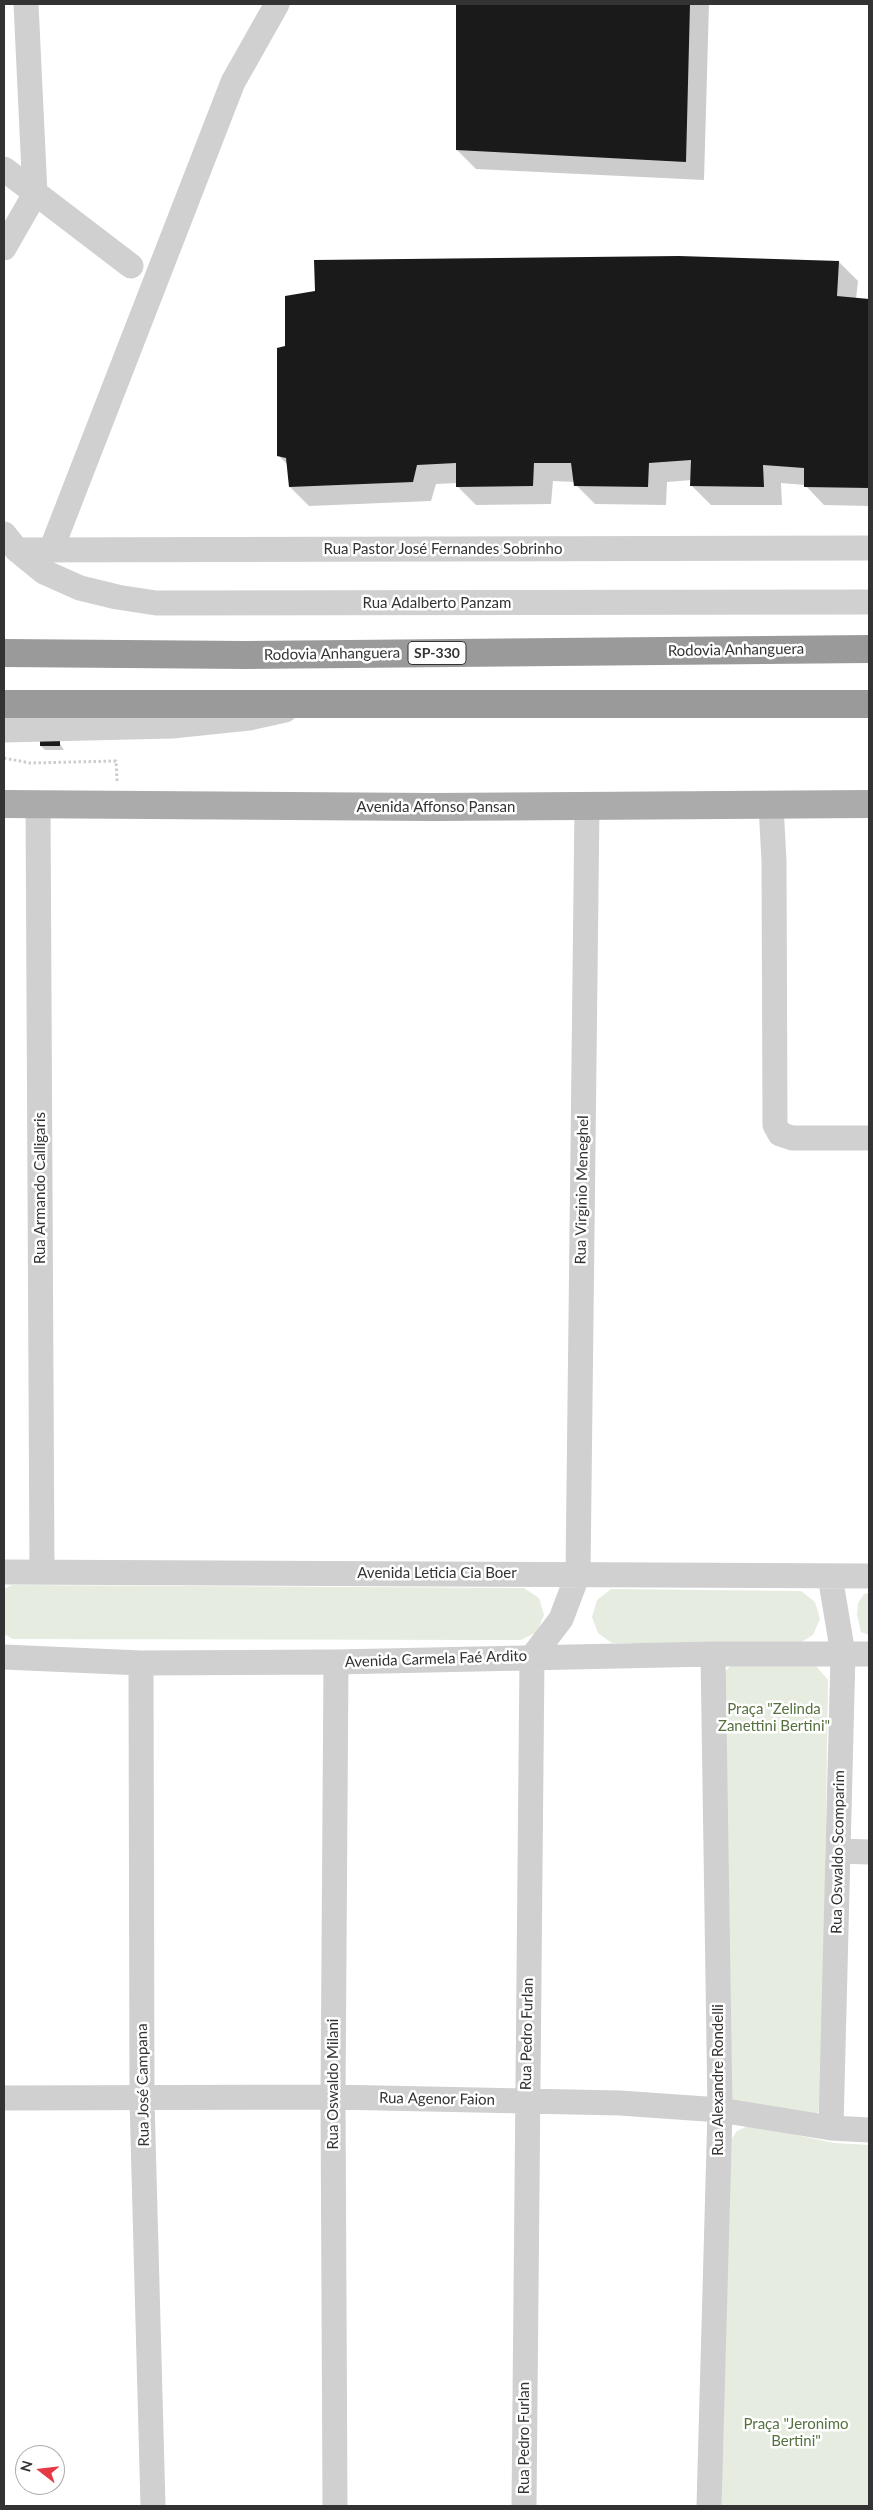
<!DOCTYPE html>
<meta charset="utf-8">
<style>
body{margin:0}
#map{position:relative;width:873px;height:2510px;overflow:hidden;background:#fff;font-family:Lato,sans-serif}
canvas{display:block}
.frame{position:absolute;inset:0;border:5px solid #333;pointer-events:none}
.north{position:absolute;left:15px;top:2445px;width:50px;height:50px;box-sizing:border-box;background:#fff;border:1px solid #adadad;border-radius:50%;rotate:286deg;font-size:14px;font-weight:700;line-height:20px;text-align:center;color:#333}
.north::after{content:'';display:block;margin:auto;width:18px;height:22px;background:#e63946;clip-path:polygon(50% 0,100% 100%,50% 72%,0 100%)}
</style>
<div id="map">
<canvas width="873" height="2510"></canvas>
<div class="frame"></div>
<div class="north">N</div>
</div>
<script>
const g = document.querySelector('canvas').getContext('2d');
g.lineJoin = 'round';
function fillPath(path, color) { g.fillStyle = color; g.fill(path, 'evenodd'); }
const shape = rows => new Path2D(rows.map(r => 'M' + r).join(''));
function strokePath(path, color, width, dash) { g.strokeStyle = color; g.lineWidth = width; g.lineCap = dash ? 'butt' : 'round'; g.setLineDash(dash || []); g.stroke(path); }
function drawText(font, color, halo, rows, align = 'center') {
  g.font = font + ' Lato,sans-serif'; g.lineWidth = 5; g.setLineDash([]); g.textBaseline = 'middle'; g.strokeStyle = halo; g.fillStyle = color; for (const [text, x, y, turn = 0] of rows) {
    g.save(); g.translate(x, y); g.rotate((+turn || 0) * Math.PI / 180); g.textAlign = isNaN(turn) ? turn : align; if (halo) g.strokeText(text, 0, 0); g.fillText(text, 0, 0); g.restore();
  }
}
fillPath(shape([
 [12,1585,524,1588,539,1598,544,1615,537,1632,521,1640,13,1639,4,1634,4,1589],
 [611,1589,801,1591,815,1602,820,1619,813,1635,798,1644,612,1643,598,1633,592,1617,597,1600],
 [869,1593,869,1635,861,1632,857,1615,858,1603,864,1594],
 [734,1663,816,1666,828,1680,822,2105,817,2114,732,2101,723,1673],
 [750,2125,834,2143,869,2145,869,2506,720,2506,729,2143,737,2131]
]), '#e6ecdf');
fillPath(shape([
 [458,4,709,4,704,180,476,169,457,150],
 [839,262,858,281,856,299,869,300,869,506,824,505,805,485,781,483,782,505,711,505,692,486,692,480,667,482,666,505,595,504,576,485,575,482,553,481,551,504,476,505,457,486,457,483,436,484,431,501,309,506,290,487,288,465,279,456],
 [59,742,64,750,45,750,41,746]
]), '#0003');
fillPath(shape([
 [456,4,690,4,686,162,456,150],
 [679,256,839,261,837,296,869,299,869,488,804,487,804,468,763,465,764,487,690,486,691,460,649,463,648,487,574,486,571,463,534,463,533,486,456,487,456,463,417,465,413,482,289,487,286,458,277,456,277,348,285,346,285,296,315,291,314,260],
 [60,740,60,746,40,746,40,741]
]), '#1a1a1a');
strokePath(shape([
 [4,758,30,763,116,761,117,781]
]), '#cdcdcd', 3, [2.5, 2.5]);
strokePath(shape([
 [4,169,131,266],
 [4,248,35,194,26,4],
 [4,534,17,550,44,572,80,588,117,597,156,603,869,602],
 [17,550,869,548],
 [51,550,233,82,277,4],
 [4,730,172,726,249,718,285,710],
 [38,804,42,1572],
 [771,805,774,861,775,1125,780,1134,792,1138,869,1138],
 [4,1572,869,1576],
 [830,1576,843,1654,831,2128],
 [4,1657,141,1663,336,1662,713,1654,869,1654],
 [141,1663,142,2100,153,2506],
 [838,1851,869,1852],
 [4,2098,333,2097,620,2103,720,2110,831,2128,869,2130],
 [335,2506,333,2097,336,1662],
 [524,2506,532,1657,561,1619,578,1574,587,805],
 [709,2506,720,2110,713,1654]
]), '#d0d0d0', 25);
strokePath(shape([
 [4,804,433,807,869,804]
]), '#ababab', 28);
strokePath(shape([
 [4,653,245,655,869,649],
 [4,704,869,704]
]), '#9a9a9a', 28);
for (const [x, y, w] of [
 [437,653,58]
]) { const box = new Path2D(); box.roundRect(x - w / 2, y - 11.5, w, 23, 4); g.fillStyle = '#fff'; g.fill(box); strokePath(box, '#333', 1); }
drawText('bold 14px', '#333', null, [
 ["SP-330",437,653]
]);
drawText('15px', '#333', '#fff', [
 ["Rua Pastor José Fernandes Sobrinho",443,549],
 ["Rua Adalberto Panzam",437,603],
 ["Rodovia Anhanguera",736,650,-1],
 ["Rodovia Anhanguera",332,654,-1],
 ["Avenida Affonso Pansan",436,807],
 ["Rua Armando Calligaris",40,1188,-90],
 ["Rua Virginio Meneghel",582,1190,-89],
 ["Avenida Leticia Cia Boer",437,1573],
 ["Avenida Carmela Faé Ardito",436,1659,-2],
 ["Rua Oswaldo Scomparim",838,1852,-89],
 ["Rua Pedro Furlan",527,2034,-89],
 ["Rua Alexandre Rondelli",718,2080,-90],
 ["Rua Oswaldo Milani",333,2084,-90],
 ["Rua José Campana",143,2085,-91],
 ["Rua Agenor Faion",437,2099,1],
 ["Rua Pedro Furlan",524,2438,-90]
]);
drawText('15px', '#56703f', '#fff', [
 ["Praça \"Zelinda",774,1709],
 ["Zanettini Bertini\"",774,1726],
 ["Praça \"Jeronimo",796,2424],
 ["Bertini\"",796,2441]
]);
</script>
